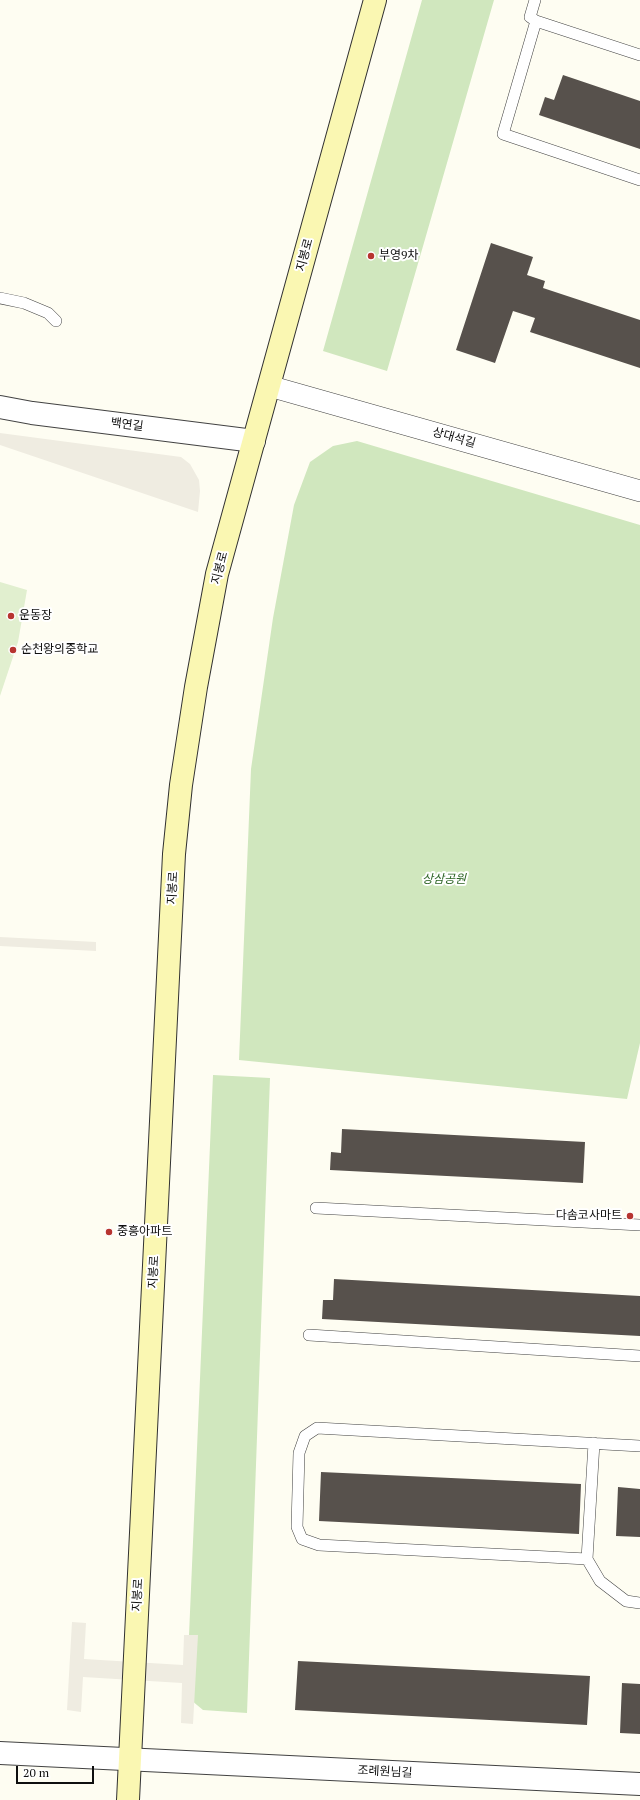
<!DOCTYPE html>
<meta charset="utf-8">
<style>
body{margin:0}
#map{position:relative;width:640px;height:1800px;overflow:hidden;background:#fefdf2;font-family:"PT Serif",serif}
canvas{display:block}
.scale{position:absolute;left:16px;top:1766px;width:78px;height:18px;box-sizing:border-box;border:2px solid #0f0f0f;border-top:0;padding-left:5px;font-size:12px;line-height:14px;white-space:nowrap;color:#0f0f0f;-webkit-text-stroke:3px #fff;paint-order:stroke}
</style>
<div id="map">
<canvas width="640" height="1800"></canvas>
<div class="scale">20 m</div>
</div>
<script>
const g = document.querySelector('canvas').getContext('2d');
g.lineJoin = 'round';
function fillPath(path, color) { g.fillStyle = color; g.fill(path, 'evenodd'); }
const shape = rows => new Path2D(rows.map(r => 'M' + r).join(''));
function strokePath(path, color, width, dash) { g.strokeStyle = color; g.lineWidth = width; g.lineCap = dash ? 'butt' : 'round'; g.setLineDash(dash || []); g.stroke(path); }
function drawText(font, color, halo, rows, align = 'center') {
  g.font = font + ' "PT Serif","Noto Sans KR",serif'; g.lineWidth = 4; g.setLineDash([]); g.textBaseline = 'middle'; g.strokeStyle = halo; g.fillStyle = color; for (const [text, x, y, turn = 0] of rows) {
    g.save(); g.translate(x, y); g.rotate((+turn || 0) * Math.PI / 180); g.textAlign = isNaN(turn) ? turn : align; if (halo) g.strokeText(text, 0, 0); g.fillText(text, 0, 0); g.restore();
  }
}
fillPath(shape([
 [422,0,494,0,387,371,323,351],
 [357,441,640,525,640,1043,627,1099,239,1060,251,769,273,618,294,505,310,462,333,446],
 [213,1075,270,1078,247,1713,203,1710,191,1700,187,1682]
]), '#d0e7be');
fillPath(shape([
 [0,582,27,590,18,642,0,696]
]), '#e1efcf');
fillPath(shape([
 [0,433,181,457,190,464,199,480,200,491,198,512,0,445],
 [0,937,96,942,96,951,0,946],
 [72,1622,86,1623,84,1659,183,1665,184,1635,198,1635,193,1724,181,1723,182,1683,83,1677,81,1712,67,1710]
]), '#efece1');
fillPath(shape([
 [563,75,640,101,640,149,539,115,545,97,554,100],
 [491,243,533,257,527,275,545,281,543,288,640,320,640,368,530,332,535,318,513,311,495,363,456,350],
 [342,1129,585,1142,583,1183,330,1170,331,1152,341,1153],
 [334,1279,640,1296,640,1336,322,1319,323,1300,333,1300],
 [321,1472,581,1484,579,1534,319,1521],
 [618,1487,640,1489,640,1537,616,1536],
 [298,1661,590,1676,587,1725,295,1710],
 [622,1683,640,1684,640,1734,620,1733]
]), '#57514c');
const service = shape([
 [535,0,530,17,536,21,503,134,640,180],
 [536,21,640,55],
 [0,298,24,303,48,313,56,321],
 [316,1208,640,1225],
 [309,1335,640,1356],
 [640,1446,317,1428,305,1436,299,1453,297,1527,302,1539,319,1545,587,1559,600,1581,626,1601,640,1603],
 [587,1559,594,1443]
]);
const minor = shape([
 [269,386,640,491]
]);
const tertiary = shape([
 [0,407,32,413,254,441],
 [0,1753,640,1784]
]);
const secondary = shape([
 [128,1800,174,854,181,785,196,687,217,574,375,0]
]);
strokePath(service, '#424242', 12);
strokePath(minor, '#424242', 22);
strokePath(tertiary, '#424242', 24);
strokePath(secondary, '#313131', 24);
strokePath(service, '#fff', 11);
strokePath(minor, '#fff', 21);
strokePath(tertiary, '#fff', 22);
strokePath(secondary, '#faf7b2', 22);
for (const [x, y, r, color] of [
 [371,256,4,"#b73430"],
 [11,616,4,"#b73430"],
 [13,650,4,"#b73430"],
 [630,1216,4,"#b73430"],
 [109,1232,4,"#b73430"]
]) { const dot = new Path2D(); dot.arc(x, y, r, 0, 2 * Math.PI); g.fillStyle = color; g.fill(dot); strokePath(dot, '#fff', 1.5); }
drawText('12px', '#0f0f0f', '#fff', [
 ["지봉로",305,255,-75],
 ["백연길",127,425,7],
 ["상대석길",454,438,16],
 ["지봉로",220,568,-76],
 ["지봉로",173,888,-87],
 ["지봉로",154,1272,-87],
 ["지봉로",138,1595,-87],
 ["조례원님길",385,1772,3]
]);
drawText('12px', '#0f0f0f', '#fff', [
 ["부영9차",379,256],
 ["운동장",19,616],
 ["순천왕의중학교",21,650],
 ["다솜코사마트",622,1216,"right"],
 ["중흥아파트",117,1232]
], 'left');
drawText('italic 12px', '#2b6323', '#fff', [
 ["상삼공원",444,880]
]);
</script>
